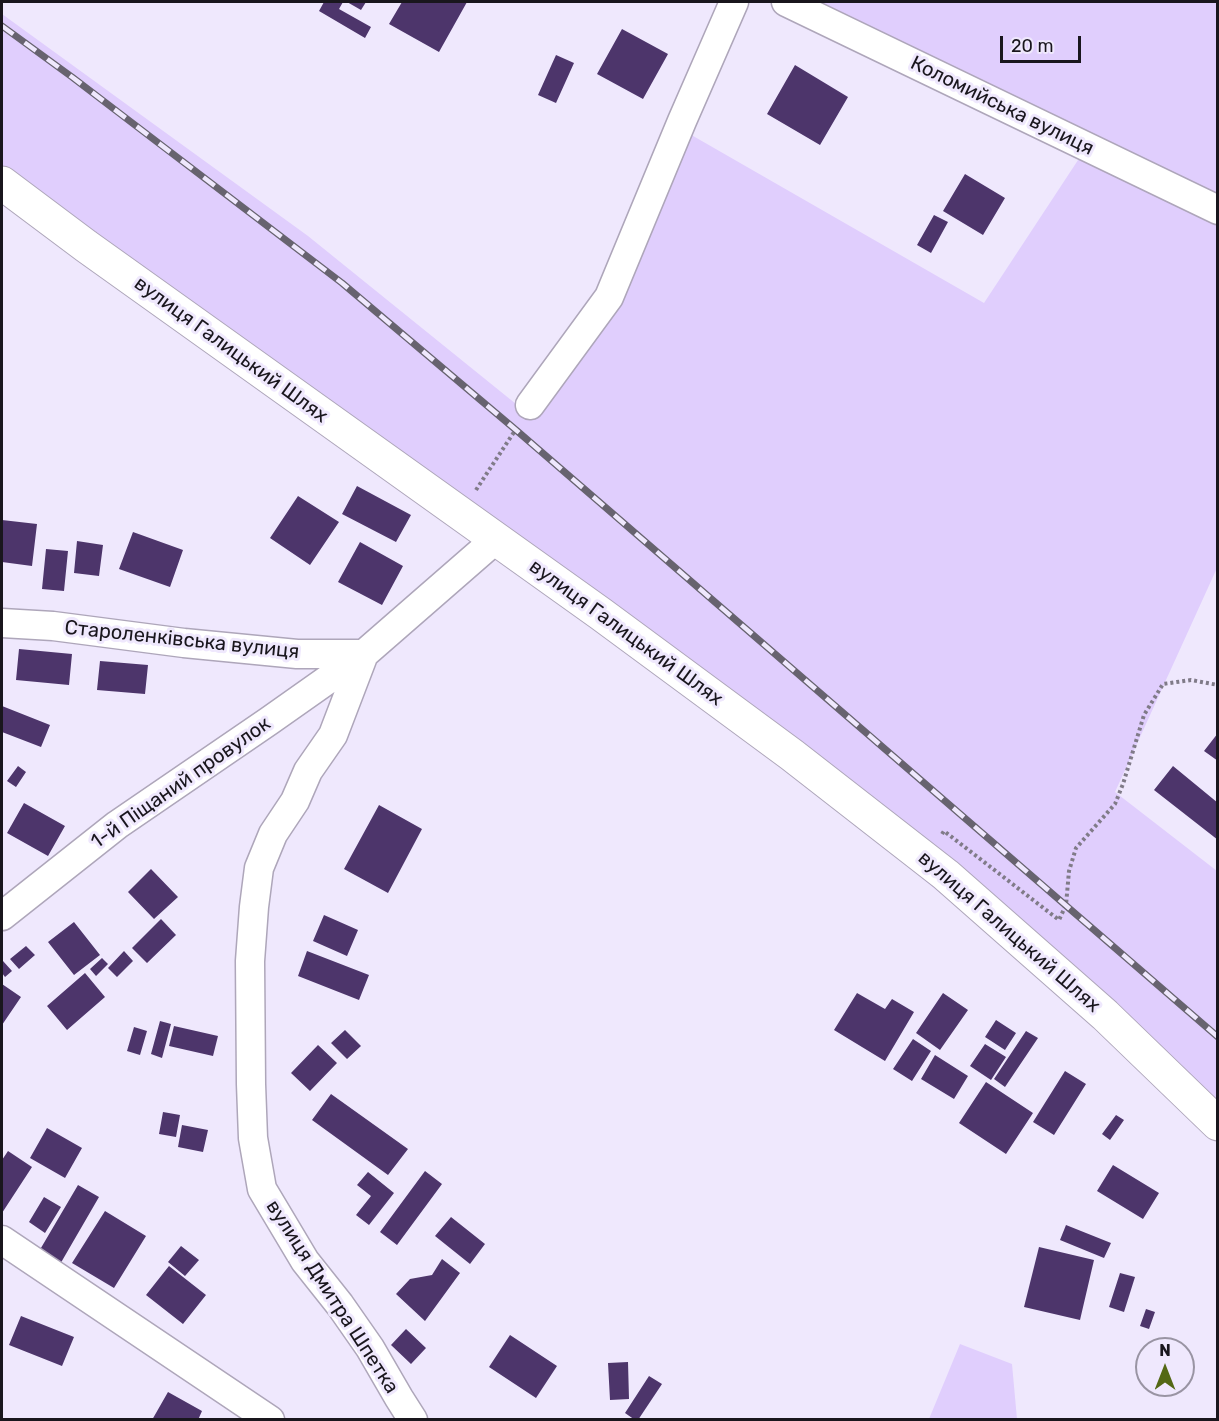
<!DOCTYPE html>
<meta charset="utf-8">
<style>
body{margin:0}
#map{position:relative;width:1219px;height:1421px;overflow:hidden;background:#efe8fd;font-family:Rubik,sans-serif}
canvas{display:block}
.frame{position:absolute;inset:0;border:3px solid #19161d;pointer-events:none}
.north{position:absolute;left:1135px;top:1337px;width:60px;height:60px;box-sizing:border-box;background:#efe8fd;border:2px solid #9994a3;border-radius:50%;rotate:0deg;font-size:16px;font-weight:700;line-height:24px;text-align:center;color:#19161d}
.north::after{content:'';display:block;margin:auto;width:21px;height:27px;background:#546815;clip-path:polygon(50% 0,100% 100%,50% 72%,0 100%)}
.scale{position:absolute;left:1000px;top:36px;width:81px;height:27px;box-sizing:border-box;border:3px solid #19161d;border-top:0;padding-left:8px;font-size:18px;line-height:21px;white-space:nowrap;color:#19161d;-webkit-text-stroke:4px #efe8fd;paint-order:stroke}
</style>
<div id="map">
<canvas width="1219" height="1421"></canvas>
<div class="frame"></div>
<div class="north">N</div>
<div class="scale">20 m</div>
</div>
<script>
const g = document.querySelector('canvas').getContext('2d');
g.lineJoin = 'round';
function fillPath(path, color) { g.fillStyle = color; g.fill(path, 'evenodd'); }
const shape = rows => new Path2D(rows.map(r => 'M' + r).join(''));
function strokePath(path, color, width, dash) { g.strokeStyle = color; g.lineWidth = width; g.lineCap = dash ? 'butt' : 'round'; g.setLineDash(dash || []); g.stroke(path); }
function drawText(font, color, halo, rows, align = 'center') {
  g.font = font + ' Rubik,sans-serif'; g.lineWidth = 6; g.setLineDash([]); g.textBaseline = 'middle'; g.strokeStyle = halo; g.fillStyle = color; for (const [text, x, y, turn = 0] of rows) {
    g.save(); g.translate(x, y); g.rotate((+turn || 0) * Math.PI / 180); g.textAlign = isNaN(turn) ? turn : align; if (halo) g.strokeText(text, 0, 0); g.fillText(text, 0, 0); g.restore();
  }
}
fillPath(shape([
 [793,2,1217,2,1217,568,1115,792,1217,871,1217,1137,1100,1024,785,766,2,195,2,14,308,236,516,404,610,277,667,121,984,303,1084,151],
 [960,1344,1012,1364,1017,1419,929,1419]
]), '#e0cefd');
fillPath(shape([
 [324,2,343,2,339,9,371,27,365,38,319,11],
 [347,2,366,2,361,10],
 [402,2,467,2,439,52,389,24],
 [622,29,668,54,643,99,597,74],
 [556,55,574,63,556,103,538,95],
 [795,65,848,97,820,145,767,114],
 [965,174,1005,198,983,235,943,211],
 [934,215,948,222,931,253,917,245],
 [357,486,411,515,396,542,342,514],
 [298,496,339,522,310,565,270,538],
 [2,520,37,524,32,566,2,562],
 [133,532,183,550,170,587,119,569],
 [77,541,103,545,99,576,74,573],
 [360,542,403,566,382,605,338,582],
 [46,549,68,551,64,591,42,589],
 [19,649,72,654,69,685,16,680],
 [100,661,148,665,145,694,97,690],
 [2,706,50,725,41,747,2,732],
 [1218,733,1218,761,1204,751],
 [18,766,26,772,16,787,7,781],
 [1173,766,1218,803,1218,840,1154,790],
 [24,803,65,826,48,856,7,833],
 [379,805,422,829,388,893,344,869],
 [151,869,178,897,154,919,128,892],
 [324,915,358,930,347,956,313,941],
 [161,919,176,935,147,963,132,948],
 [74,922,100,955,74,975,48,942],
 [26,946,35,955,19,969,10,959],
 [124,951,133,961,117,977,108,968],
 [307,951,369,975,359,1000,298,976],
 [102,958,108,964,96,976,90,969],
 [3,961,12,971,5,977,2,973,2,962],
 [85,973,105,997,67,1030,47,1006],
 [2,984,21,997,2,1025],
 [857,993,885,1009,892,999,914,1012,885,1061,834,1030],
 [943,993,968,1010,940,1050,916,1033],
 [996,1020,1016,1033,1005,1050,985,1037],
 [160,1021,171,1024,162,1058,151,1054],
 [174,1026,218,1036,213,1056,169,1046],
 [134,1027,147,1031,140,1055,127,1051],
 [345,1030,361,1046,347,1059,331,1043],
 [1026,1031,1038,1038,1005,1087,994,1079],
 [913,1039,931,1051,912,1081,893,1069],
 [985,1044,1006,1057,991,1080,970,1066],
 [318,1045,337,1063,310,1091,291,1073],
 [935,1055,968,1076,954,1099,921,1079],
 [1065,1071,1086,1084,1054,1135,1033,1122],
 [986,1082,1033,1113,1006,1154,959,1123],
 [331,1094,408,1149,388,1175,312,1120],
 [163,1112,180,1115,176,1137,159,1134],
 [1116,1115,1124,1120,1110,1140,1102,1134],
 [182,1125,208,1130,203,1152,178,1147],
 [47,1128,82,1148,65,1178,30,1158],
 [8,1151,32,1167,2,1213,2,1160],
 [1113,1165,1159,1193,1143,1219,1097,1191],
 [425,1171,442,1184,397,1245,380,1232],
 [368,1172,394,1193,369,1225,356,1215,371,1196,357,1185],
 [78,1185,99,1197,59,1266,38,1253],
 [44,1197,61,1207,45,1233,29,1222],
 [105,1211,146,1236,114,1288,72,1263],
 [451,1217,485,1244,470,1264,435,1236],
 [1066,1225,1111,1243,1104,1258,1060,1240],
 [181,1246,199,1260,185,1276,168,1262],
 [1039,1247,1094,1260,1080,1320,1024,1307],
 [442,1259,460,1273,425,1321,396,1294,410,1279,432,1275],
 [169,1266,206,1295,183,1324,146,1295],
 [1120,1273,1135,1277,1124,1312,1109,1307],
 [1146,1309,1155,1312,1149,1329,1140,1326],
 [21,1316,74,1337,62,1366,9,1345],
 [406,1329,426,1348,411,1364,391,1345],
 [510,1335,557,1366,536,1398,489,1367],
 [628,1362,629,1399,610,1400,608,1363],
 [649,1376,662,1384,638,1420,635,1420,625,1413],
 [168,1392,202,1411,198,1420,152,1420]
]), '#4d356b');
const minor = shape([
 [786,2,1218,210],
 [530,405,609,297,682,121,734,2],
 [2,623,53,626,184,643,297,654,364,654],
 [2,916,117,825,269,721,364,654],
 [2,1240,270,1420],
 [413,1420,399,1398,370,1348,340,1305,305,1261,262,1189,253,1138,251,1084,250,961,254,907,259,868,273,834,295,801,308,771,333,735,364,654,496,539]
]);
const highway = shape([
 [2,183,86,246,601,614,792,755,946,875,1105,1015,1218,1124]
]);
strokePath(minor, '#aea6ba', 31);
strokePath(highway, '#aea6ba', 35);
strokePath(shape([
 [476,490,516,429],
 [942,834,944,831,1059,920,1066,905,1069,871,1076,848,1115,804,1123,784,1144,715,1163,684,1191,680,1218,685]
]), '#807b88', 4, [3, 3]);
strokePath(minor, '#fff', 28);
strokePath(highway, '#fff', 33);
const rail = shape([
 [2,26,72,77,342,283,516,430,1218,1037]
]);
strokePath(rail, '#67636f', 7);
strokePath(rail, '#efe8fd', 4.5, [14]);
drawText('20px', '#19161d', '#efe8fd', [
 ["Коломийська вулиця",1002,106,26],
 ["вулиця Галицький Шлях",231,350,36],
 ["вулиця Галицький Шлях",626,633,36],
 ["Староленківська вулиця",182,640,6],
 ["1-й Піщаний провулок",181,783,-35],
 ["вулиця Галицький Шлях",1009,932,41],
 ["вулиця Дмитра Шпетка",332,1297,57]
]);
</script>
